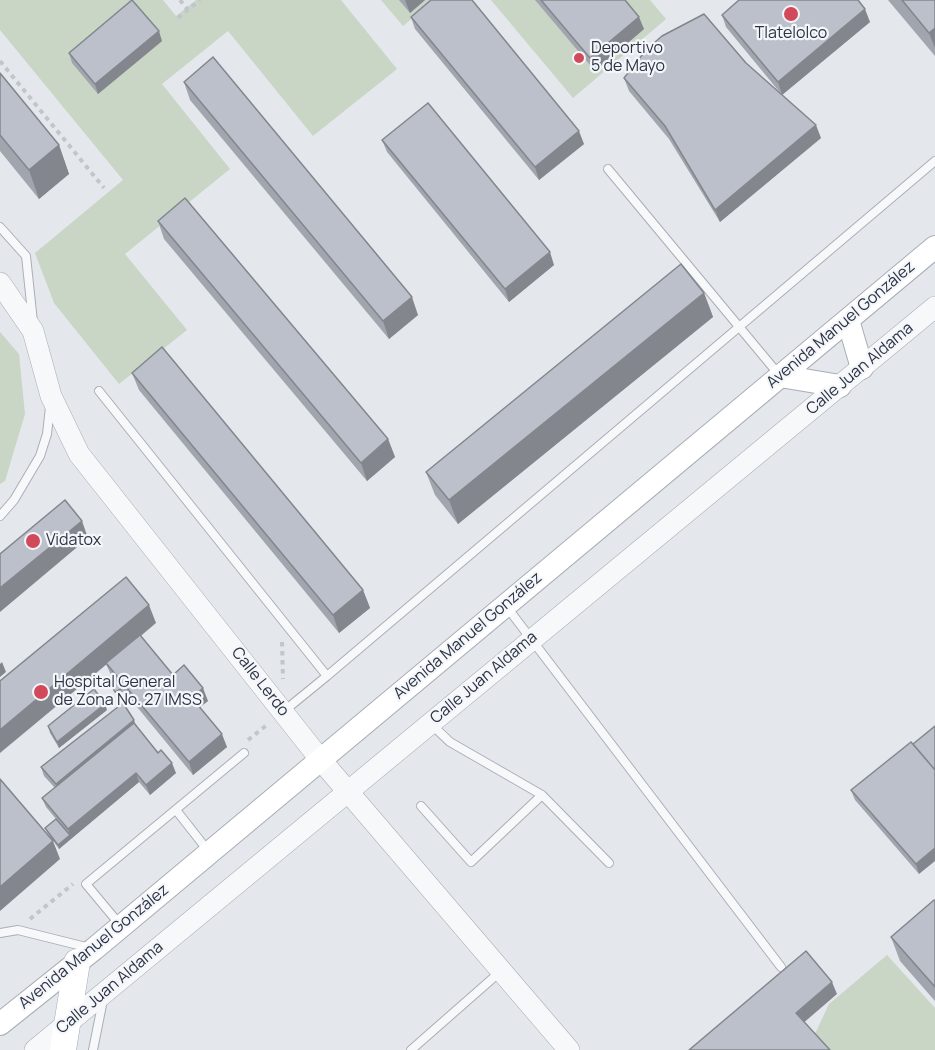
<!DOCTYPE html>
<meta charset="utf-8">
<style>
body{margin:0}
canvas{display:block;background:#e4e7ec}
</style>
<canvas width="935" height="1050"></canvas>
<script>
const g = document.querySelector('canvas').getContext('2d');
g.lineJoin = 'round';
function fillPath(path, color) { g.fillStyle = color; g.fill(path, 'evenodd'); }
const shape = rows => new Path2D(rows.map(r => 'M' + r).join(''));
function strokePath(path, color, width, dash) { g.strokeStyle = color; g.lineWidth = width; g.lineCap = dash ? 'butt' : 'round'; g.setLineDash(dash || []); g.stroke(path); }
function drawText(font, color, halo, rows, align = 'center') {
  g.font = font + ' Manrope,sans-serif'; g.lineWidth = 4.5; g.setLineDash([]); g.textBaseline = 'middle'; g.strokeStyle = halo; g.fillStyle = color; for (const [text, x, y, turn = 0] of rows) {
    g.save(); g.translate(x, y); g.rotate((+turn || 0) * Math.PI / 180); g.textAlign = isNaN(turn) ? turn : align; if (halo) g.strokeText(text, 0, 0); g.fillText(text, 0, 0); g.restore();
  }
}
fillPath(shape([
 [0,0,163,0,176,16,196,0,341,0,397,69,313,136,228,31,162,84,230,169,125,254,187,330,119,384,54,303,35,253,123,180,0,30],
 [381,0,434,0,403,26],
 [491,0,650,0,666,19,573,98],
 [0,332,19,354,25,414,5,481,0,484],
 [887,955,935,1008,935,1050,824,1050,813,1038,829,1004]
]), '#c9d6c5');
const service = shape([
 [608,169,780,376],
 [0,227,26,256,33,322],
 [99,391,327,676,935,161],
 [0,516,14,500,40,456,47,434,50,407],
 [506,606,781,967],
 [284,711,327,676],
 [542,795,609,863],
 [421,806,471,862,542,795,450,742,430,723],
 [176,810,209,852],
 [121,926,86,884,244,753],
 [0,933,18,930,90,948],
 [93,1050,103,1000],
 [411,1050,501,971]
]);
const tertiary = shape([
 [0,283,33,331,51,396,79,454,320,759,569,1050],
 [35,1050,935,307]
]);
const secondary = shape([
 [848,320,862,368],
 [780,376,840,386],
 [0,1024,94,949,935,247]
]);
const primary = shape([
 [63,1050,77,962]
]);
strokePath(service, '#a9aeb7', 10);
strokePath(tertiary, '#a9aeb7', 22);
strokePath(secondary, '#a9aeb7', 24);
strokePath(primary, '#a3abb8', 27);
strokePath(shape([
 [180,0,188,10],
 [178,18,200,0],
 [0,61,104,188],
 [282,642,283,679],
 [248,740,268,724],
 [30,919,73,884]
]), '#c2c5cb', 4, [4.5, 4.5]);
strokePath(service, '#f7f8fa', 8);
strokePath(tertiary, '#f7f8fa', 21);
strokePath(secondary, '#fff', 22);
strokePath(primary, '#fff', 26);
fillPath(shape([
 [399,0,425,0,410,13],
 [535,0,625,0,644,29,595,71],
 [888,0,935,0,935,56],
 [722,15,870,22,782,95,726,27],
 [411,17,584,144,539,180,415,29],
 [162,41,98,94,72,63,69,53],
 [0,73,59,145,69,174,39,199,0,151],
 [624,78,821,138,720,222,669,139,629,91],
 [184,82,418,315,389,339,190,100],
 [382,140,554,265,509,302,387,152],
 [158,221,388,439,395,457,367,481,164,239],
 [704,293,713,317,458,524,435,495,426,472],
 [132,373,363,590,370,608,339,633,139,390],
 [156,623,141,636,173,675,208,701,200,707,227,747,193,775,124,691,117,695,109,681,113,678,111,675,106,664,0,753],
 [107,710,59,748,50,733,48,726],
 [135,725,176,773,150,795,139,782,59,849,47,832,45,828,56,819,46,807,42,798,55,788,44,776,41,767],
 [911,742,919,874,855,800,851,790],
 [935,901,935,1001,900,961,891,937]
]), '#a1a5ae');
fillPath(shape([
 [405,0,425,0,410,13],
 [865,9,870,22,782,95,778,82],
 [639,17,644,29,595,71,590,58],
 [935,28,935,48,929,33],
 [159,31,162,41,98,94,95,84],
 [816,125,821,138,720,222,715,210],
 [579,131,584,144,539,180,535,167],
 [59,145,69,174,39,199,29,170],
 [550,252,554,265,509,302,505,289],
 [704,293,713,317,458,524,449,500],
 [412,297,418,315,389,339,383,321],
 [388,439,395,457,367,481,361,463],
 [82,521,88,538,0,612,0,588],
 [363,590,370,608,339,633,333,615],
 [149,605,156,623,0,753,0,730],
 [2,662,6,672,0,677,0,664],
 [203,688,208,701,196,710,192,698],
 [105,704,107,710,59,748,57,742],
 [134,720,137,730,59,793,56,784],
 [222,734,227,747,193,775,189,762],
 [172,763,176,773,150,795,146,785],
 [136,773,139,782,59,849,58,845,70,835,68,829],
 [53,841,60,859,0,911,0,887],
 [935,848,935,861,919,874,916,864],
 [832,982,837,994,801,1025,796,1013]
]), '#83868d');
const building = shape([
 [132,0,159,31,95,84,69,53,132,0],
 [431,0,472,0,579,131,535,167,411,17,431,0],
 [541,0,625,0,639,17,590,58,541,0],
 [739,0,858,0,865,9,778,82,722,15,739,0],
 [902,0,935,0,935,28,929,33,902,0],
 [704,14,746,63,816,125,715,210,665,126,624,78,646,50,662,36,704,14],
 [213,57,412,297,383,321,184,82,213,57],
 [0,73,59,145,29,170,0,135,0,73],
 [428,103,550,252,505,289,382,140,428,103],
 [185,198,388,439,361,463,158,221,185,198],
 [681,264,704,293,449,500,426,472,681,264],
 [162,347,363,590,333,615,132,373,162,347],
 [65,500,82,521,0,588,0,554,65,500],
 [126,577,149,605,0,730,0,681,126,577],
 [140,635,173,675,184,665,203,688,192,698,222,734,189,762,106,663,140,635],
 [113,677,123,688,115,692,109,681,113,677],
 [94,689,105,704,57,742,48,726,94,689],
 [123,703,134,720,56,784,41,767,123,703],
 [134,723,158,753,161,750,172,763,146,785,136,773,68,829,42,798,134,723],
 [935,726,935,770,913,744,935,726],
 [911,742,935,770,935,848,916,864,851,790,911,742],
 [0,779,53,841,0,887,0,779],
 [56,819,70,835,58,845,45,828,56,819],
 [934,900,935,901,935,987,891,937,934,900],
 [806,951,832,982,796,1013,830,1050,689,1050,806,951]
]);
fillPath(building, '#bbc0ca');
strokePath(building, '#83868d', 1.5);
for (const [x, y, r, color] of [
 [791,14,8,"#d1495b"],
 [579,58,6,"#d1495b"],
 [33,541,8,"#d1495b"],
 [41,692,8,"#d1495b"]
]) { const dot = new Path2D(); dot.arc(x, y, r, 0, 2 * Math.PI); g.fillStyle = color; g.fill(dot); strokePath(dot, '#f4f6f9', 2); }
drawText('16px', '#2b3445', '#f4f6f9', [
 ["Tlatelolco",791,34,"center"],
 ["Deportivo",591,49],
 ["5 de Mayo",591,67],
 ["Vidatox",46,541],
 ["Hospital General",54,683],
 ["de Zona No. 27 IMSS",54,701]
], 'left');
drawText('16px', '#2b3445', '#f4f6f9', [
 ["Avenida Manuel González",841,325,-40],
 ["Calle Juan Aldama",860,369,-40],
 ["Avenida Manuel González",468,636,-40],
 ["Calle Juan Aldama",484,678,-40],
 ["Calle Lerdo",260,682,52],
 ["Avenida Manuel González",94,947,-39],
 ["Calle Juan Aldama",110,988,-40]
]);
</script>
